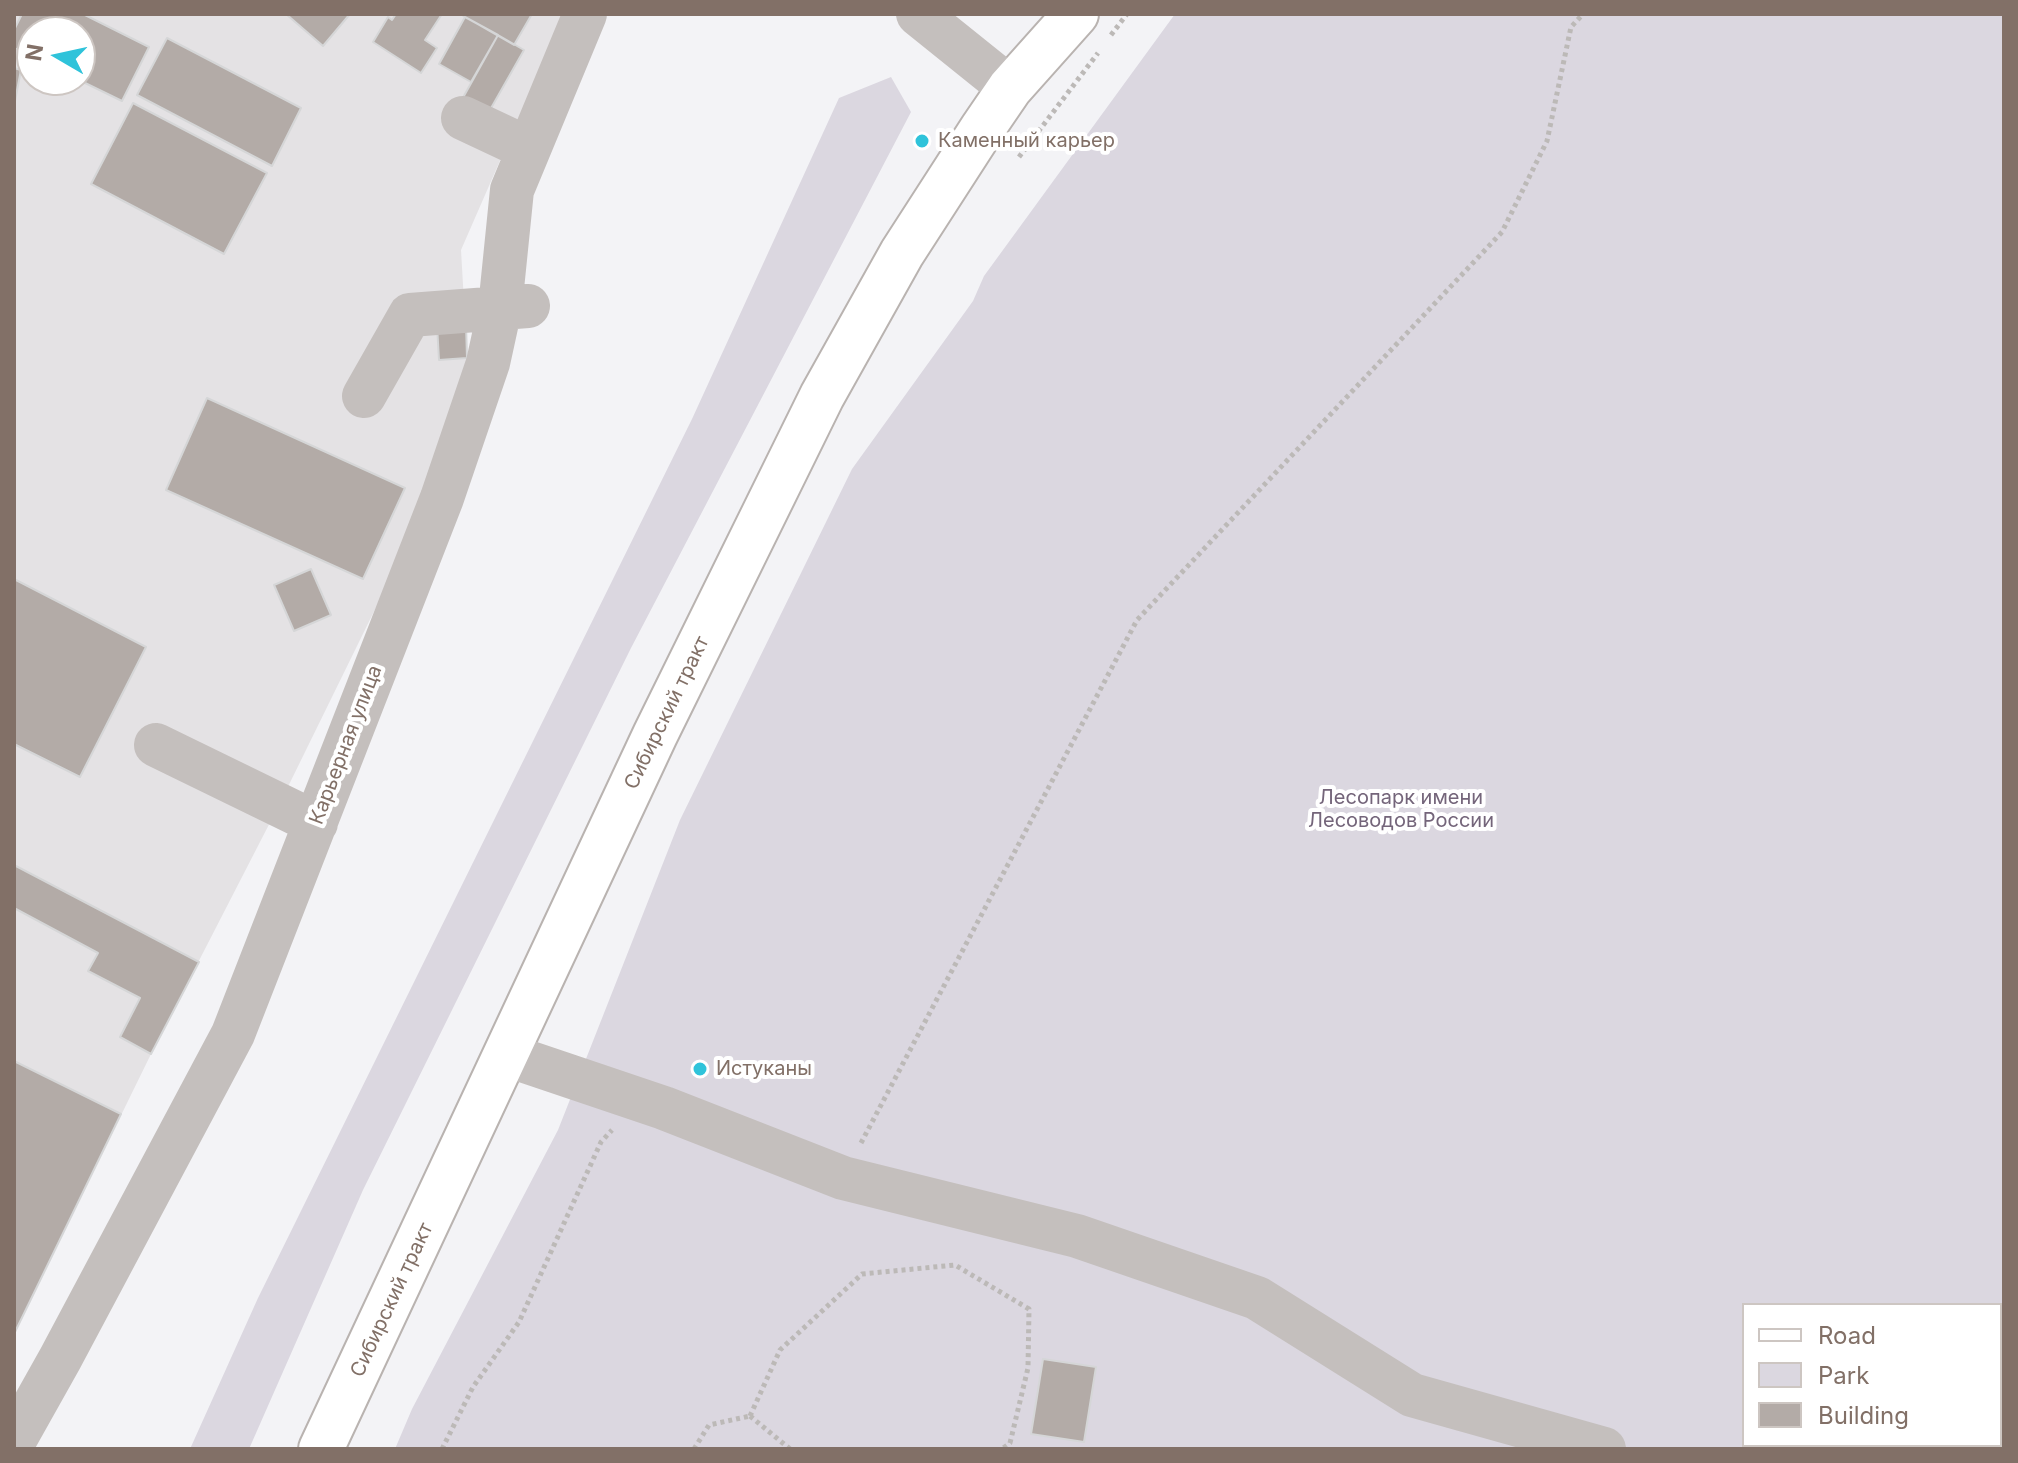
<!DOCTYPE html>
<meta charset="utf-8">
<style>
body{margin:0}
#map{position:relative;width:2018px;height:1463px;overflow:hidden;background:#f3f3f6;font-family:Inter,sans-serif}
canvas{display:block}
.frame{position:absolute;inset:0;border:16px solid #827067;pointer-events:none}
.legend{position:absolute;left:1742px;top:1303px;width:260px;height:144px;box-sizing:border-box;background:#fff;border:2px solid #cdc6c2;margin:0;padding:10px 14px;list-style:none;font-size:24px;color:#827067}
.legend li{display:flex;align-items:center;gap:16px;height:40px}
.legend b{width:40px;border:2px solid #cdc6c2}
.north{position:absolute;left:16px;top:16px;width:80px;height:80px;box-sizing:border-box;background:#fff;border:2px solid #cdc6c2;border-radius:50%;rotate:279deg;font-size:22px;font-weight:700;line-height:32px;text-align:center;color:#827067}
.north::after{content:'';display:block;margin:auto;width:28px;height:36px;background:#2fc3da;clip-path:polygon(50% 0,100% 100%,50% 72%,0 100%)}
</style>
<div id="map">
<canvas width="2018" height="1463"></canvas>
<div class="frame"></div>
<ul class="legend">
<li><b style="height:10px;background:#fff"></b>Road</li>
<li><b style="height:22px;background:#dbd7e0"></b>Park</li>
<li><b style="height:22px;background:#b3aba7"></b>Building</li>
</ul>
<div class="north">N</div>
</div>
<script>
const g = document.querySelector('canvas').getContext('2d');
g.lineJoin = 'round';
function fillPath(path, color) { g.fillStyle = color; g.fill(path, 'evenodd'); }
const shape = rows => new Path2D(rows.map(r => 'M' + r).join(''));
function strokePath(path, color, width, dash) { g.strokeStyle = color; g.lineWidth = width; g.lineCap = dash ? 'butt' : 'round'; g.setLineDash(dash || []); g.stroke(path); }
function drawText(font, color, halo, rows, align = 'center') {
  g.font = font + ' Inter,sans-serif'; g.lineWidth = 8; g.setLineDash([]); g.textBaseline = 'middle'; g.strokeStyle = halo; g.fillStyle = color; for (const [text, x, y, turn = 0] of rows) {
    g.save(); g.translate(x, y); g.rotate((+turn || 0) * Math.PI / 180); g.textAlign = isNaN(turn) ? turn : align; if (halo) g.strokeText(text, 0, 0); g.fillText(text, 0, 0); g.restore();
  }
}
fillPath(shape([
 [14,14,564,14,461,250,468,372,436,485,279,805,151,1054,14,1334],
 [32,32,80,32,80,80,32,80]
]), '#e4e2e4');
fillPath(shape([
 [1175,14,2004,14,2004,1449,395,1449,412,1409,558,1130,680,820,852,469,973,301,984,276],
 [1744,1305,2000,1305,2000,1445,1744,1445],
 [891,77,911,112,631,648,363,1190,249,1449,190,1449,258,1298,692,419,839,98]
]), '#dbd7e0');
const building = shape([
 [22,14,83,14,149,47,122,101,79,80,80,32,32,32,32,56,14,48,14,30,22,14],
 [286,14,350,14,323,46,286,14],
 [396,14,442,14,425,40,437,48,421,73,373,42,388,17,392,20,396,14],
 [460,14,532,14,514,45,460,14],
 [465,17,498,35,471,82,439,64,465,17],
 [498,35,524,50,486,117,460,103,498,35],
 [167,38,301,108,272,166,137,95,167,38],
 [14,68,21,70,14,106,14,68],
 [133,103,267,173,224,254,91,184,133,103],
 [466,324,467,358,439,360,437,325,466,324],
 [207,398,405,488,363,579,166,490,207,398],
 [311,569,331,615,294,631,274,585,311,569],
 [14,579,146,647,80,777,14,744,14,579],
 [14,865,199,962,151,1054,120,1037,140,998,88,971,98,953,14,908,14,865],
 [14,1061,121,1114,14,1334,14,1061],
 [1043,1359,1096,1367,1084,1442,1031,1434,1043,1359]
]);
fillPath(building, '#b3aba7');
strokePath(building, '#d5d6d7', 2);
const major = shape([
 [321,1449,655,735,822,396,902,253,982,129,1010,88,1076,14]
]);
strokePath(major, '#b9b3b0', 48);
strokePath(shape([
 [1111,35,1127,14],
 [1019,157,1098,53],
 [861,1143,1137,620,1502,232,1547,141,1571,27,1583,14],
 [750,1416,780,1350,862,1274,955,1265,1029,1309,1028,1368,1010,1443,1002,1449],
 [750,1416,790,1449],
 [442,1449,473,1387,519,1322,601,1142,612,1130],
 [694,1449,709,1425,750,1416]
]), '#bcb9b7', 5, [4, 4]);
strokePath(shape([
 [918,14,1010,88],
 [463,118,529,149],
 [364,396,410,315,528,306],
 [156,745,316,823],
 [507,1055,664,1108,843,1178,1077,1236,1257,1298,1412,1395,1604,1449],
 [14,1441,60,1359,233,1034,442,498,488,363,500,308,512,190,585,14]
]), '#c4bfbd', 44);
strokePath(major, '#fff', 44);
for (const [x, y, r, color] of [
 [922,141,8,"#2fc3da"],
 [700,1069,8,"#2fc3da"]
]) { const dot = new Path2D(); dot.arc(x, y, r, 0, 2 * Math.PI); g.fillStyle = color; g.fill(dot); strokePath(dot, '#fff', 3); }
drawText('20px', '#827067', '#fff', [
 ["Каменный карьер",938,141],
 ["Истуканы",716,1069]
], 'left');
drawText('20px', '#827067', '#fff', [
 ["Сибирский тракт",667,713,-64],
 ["Карьерная улица",346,745,-69],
 ["Сибирский тракт",392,1300,-65]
]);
drawText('20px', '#74657a', '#fff', [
 ["Лесопарк имени",1401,798],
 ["Лесоводов России",1401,821]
]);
</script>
